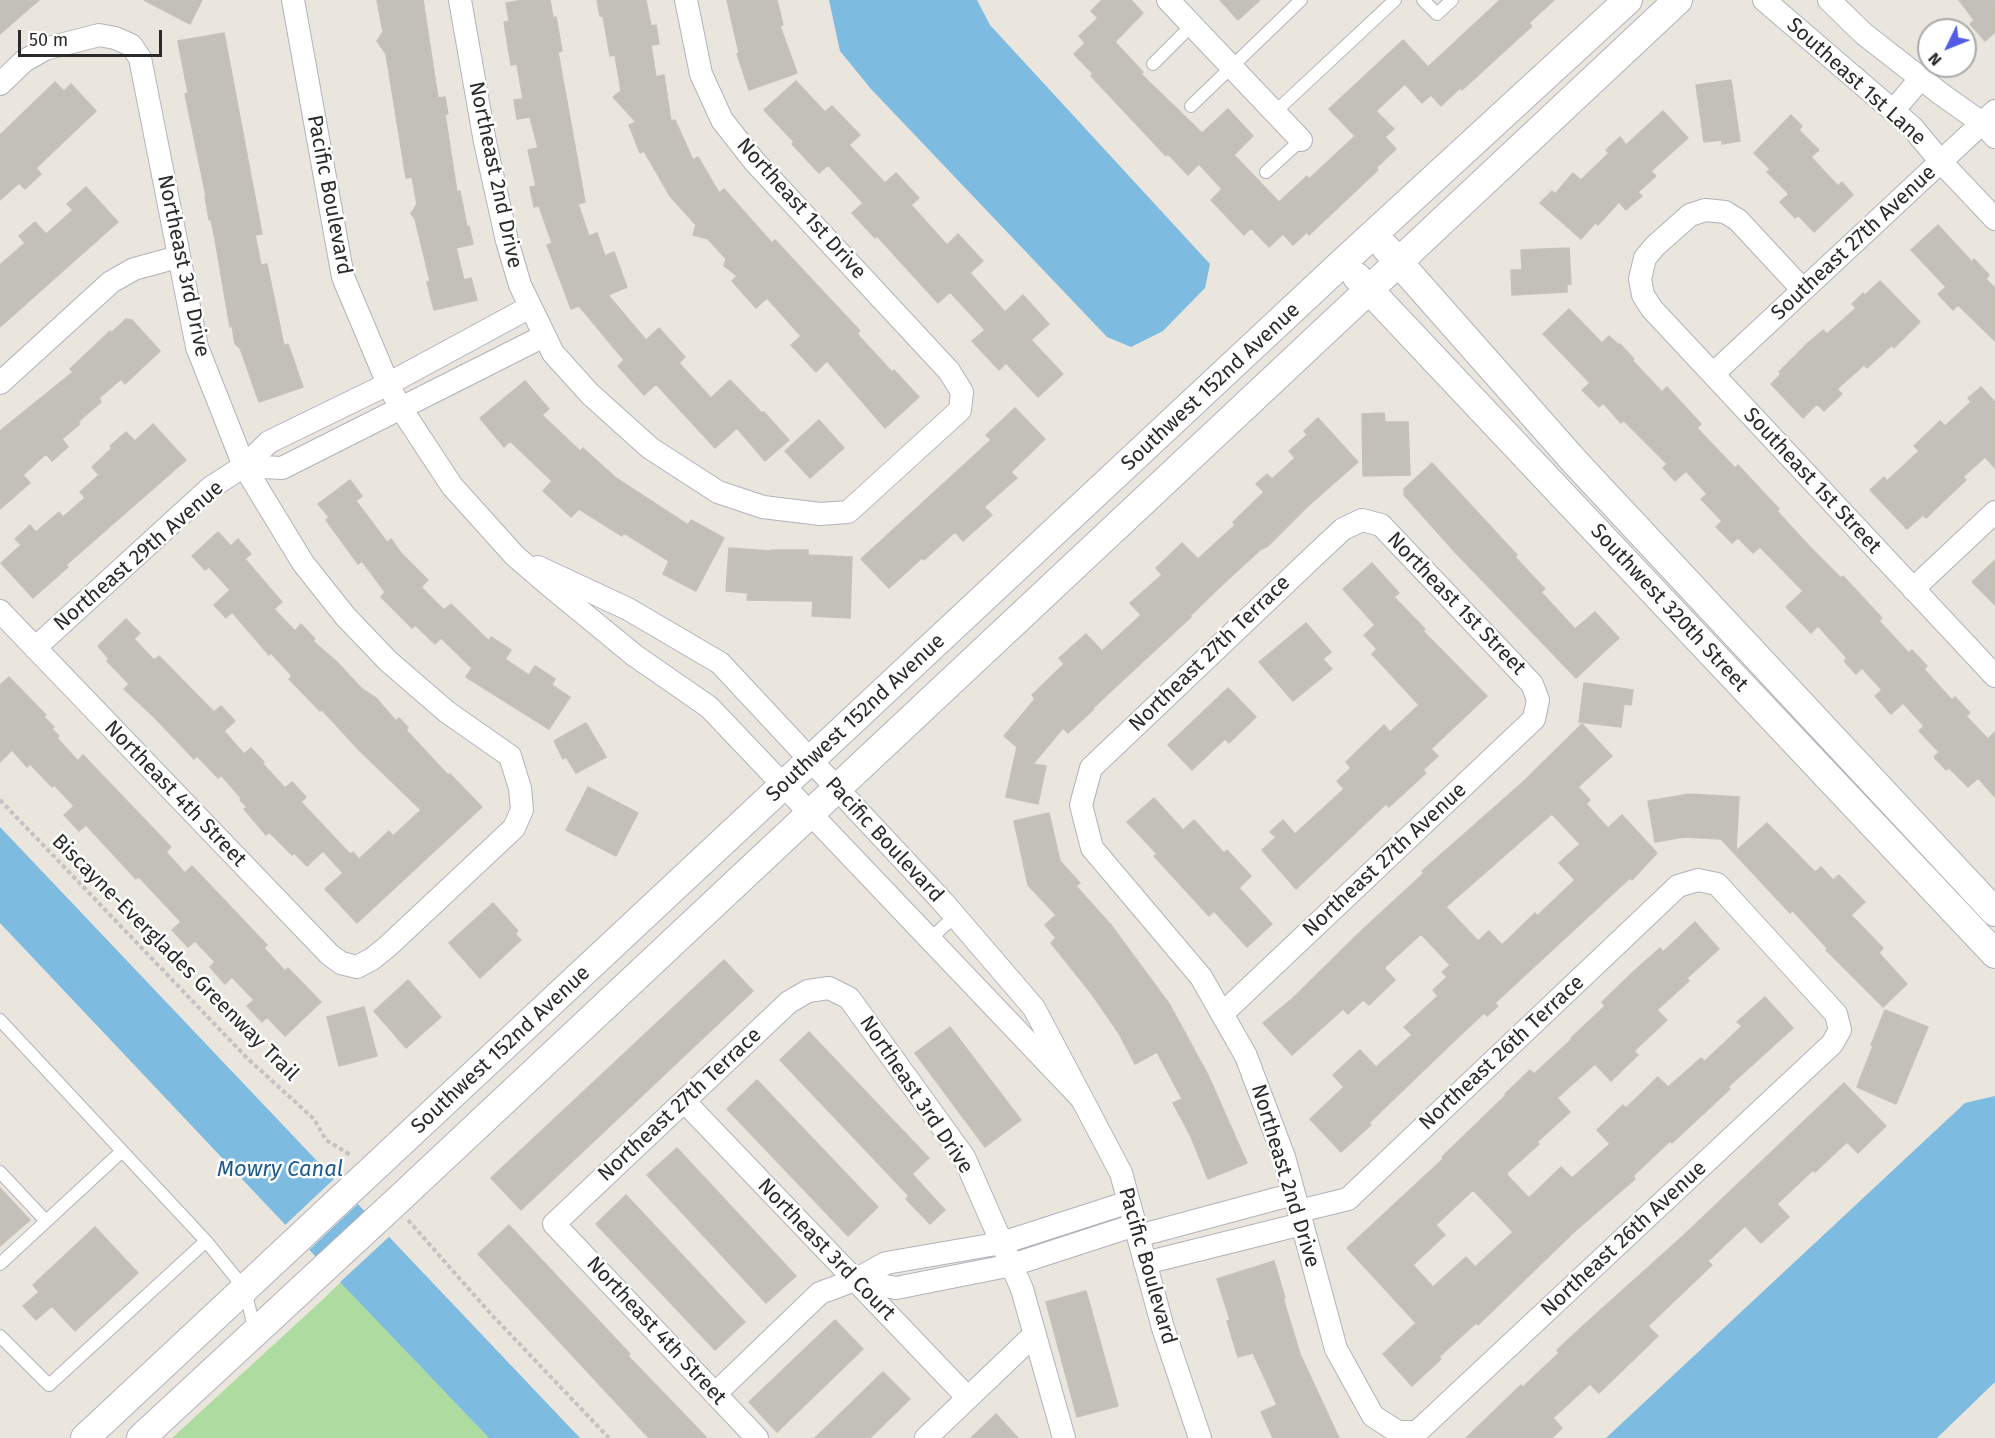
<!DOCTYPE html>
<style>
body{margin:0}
#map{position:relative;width:1995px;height:1438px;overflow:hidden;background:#eae6de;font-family:"Fira Sans",sans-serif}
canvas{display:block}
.north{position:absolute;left:1917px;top:18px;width:60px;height:60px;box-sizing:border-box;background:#fff;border:2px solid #aaa;border-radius:50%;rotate:227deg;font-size:16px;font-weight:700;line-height:24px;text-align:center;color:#2a2a2a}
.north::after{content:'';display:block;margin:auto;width:21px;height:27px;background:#505ce5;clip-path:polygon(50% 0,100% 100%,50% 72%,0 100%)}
.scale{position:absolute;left:18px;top:30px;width:144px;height:27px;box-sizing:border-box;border:3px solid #2a2a2a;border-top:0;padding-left:8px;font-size:18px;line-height:21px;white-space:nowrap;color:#2a2a2a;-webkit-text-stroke:4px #fff;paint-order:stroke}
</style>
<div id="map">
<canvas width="1995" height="1438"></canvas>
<div class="north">N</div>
<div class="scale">50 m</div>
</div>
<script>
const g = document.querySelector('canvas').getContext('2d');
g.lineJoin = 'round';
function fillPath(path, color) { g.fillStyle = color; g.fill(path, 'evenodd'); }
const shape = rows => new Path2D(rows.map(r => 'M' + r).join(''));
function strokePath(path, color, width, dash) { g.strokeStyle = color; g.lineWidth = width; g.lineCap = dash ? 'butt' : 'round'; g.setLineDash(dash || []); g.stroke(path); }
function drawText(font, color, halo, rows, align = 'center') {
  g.font = font + ' "Fira Sans",sans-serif'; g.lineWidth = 5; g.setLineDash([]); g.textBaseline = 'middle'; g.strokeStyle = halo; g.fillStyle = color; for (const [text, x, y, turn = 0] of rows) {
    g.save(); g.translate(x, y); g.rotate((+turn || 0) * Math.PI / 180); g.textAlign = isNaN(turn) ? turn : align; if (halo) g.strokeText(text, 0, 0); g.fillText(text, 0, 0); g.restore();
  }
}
fillPath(shape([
 [341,1282,489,1438,172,1438,319,1303]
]), '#aedba0');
fillPath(shape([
 [829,0,977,0,990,25,1210,264,1205,288,1163,331,1131,347,1107,337,871,89,840,51],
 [0,827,580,1438,489,1438,277,1216,0,923],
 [1995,1096,1995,1382,1937,1438,1606,1438,1965,1103]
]), '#7dbbe1');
fillPath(shape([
 [336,1177,360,1202,307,1252,283,1227],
 [367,1209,391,1235,338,1284,314,1259]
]), '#eae6de');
const building = shape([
 [0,0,39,0,0,34,0,0],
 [144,0,202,0,190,24,144,0],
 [377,0,423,0,438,98,445,97,448,114,445,114,457,192,460,191,467,227,469,226,473,244,456,248,464,280,471,278,477,300,434,310,427,282,430,281,415,219,411,214,417,204,412,177,406,178,386,54,377,41,383,32,377,0],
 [523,0,550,0,553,18,556,17,562,51,558,52,585,202,578,204,589,236,597,233,605,256,614,252,627,287,608,295,646,340,659,328,685,357,679,363,711,398,730,380,762,413,764,412,789,440,765,461,737,428,715,448,656,384,644,395,618,366,624,360,579,306,571,309,547,245,552,243,539,206,534,207,530,187,536,186,528,150,538,148,530,117,517,119,514,100,523,99,517,64,511,65,504,22,509,21,506,3,523,0],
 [597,0,646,0,651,26,656,25,659,44,651,45,656,77,664,75,671,121,675,120,693,160,698,157,719,193,724,189,772,243,775,240,860,331,857,334,892,372,894,370,919,397,885,428,827,361,816,372,791,345,801,336,767,298,756,308,732,281,737,276,724,266,726,259,708,239,693,235,696,225,670,196,644,151,640,153,629,125,636,122,613,97,621,91,615,55,610,56,603,16,600,16,597,0],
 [727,0,777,0,783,25,780,26,797,73,749,90,737,54,739,53,727,0],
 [1102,0,1131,0,1143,13,1115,42,1143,72,1141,74,1202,133,1228,109,1253,136,1234,155,1279,202,1307,176,1309,179,1355,136,1329,109,1403,40,1428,67,1500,0,1554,0,1529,23,1532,26,1462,90,1460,88,1441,106,1431,95,1422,103,1405,84,1376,111,1394,129,1385,137,1396,149,1376,168,1378,170,1309,235,1307,232,1293,245,1283,234,1269,247,1251,228,1244,235,1211,200,1222,189,1199,164,1188,175,1168,154,1166,156,1091,76,1093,74,1074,54,1085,43,1079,36,1098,18,1091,11,1102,0],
 [1220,0,1260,0,1238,20,1220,0],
 [1959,0,1995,0,1995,32,1985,41,1970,24,1974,20,1959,0],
 [224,33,262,234,255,235,261,265,267,264,284,346,288,344,303,387,259,402,240,348,235,344,232,326,230,327,215,239,211,220,209,220,205,196,206,196,185,94,188,93,178,41,224,33],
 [1731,80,1740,141,1722,144,1722,140,1704,142,1696,85,1731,80],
 [796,81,825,112,832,106,860,135,849,145,885,183,896,173,919,198,911,205,947,245,958,234,983,261,970,273,1005,312,1023,295,1049,324,1031,340,1063,374,1038,397,1006,363,999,370,972,341,985,330,950,292,938,303,877,236,875,238,852,213,863,203,828,165,819,173,792,144,794,142,764,110,796,81],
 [55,82,64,91,71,84,96,111,36,168,41,174,25,189,19,183,0,200,0,135,55,82],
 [1663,111,1688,138,1651,171,1656,176,1638,192,1642,196,1626,210,1619,202,1598,225,1595,223,1581,239,1540,203,1552,191,1555,194,1573,173,1581,180,1609,153,1606,150,1620,137,1626,145,1663,111],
 [1791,115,1802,126,1799,130,1819,150,1811,157,1838,186,1842,182,1853,195,1814,232,1798,215,1795,218,1780,202,1789,194,1767,172,1770,169,1754,153,1791,115],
 [86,187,118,222,0,327,0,265,25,243,19,236,35,222,46,234,73,210,67,204,86,187],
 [1938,225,1972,262,1974,259,1989,275,1986,279,1995,288,1995,341,1958,305,1953,310,1938,294,1946,287,1911,250,1938,225],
 [1569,248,1571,284,1567,284,1567,292,1512,295,1511,270,1522,270,1521,250,1569,248],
 [1880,281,1920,322,1894,348,1892,345,1867,368,1864,365,1837,389,1842,394,1824,411,1817,404,1803,418,1771,384,1781,374,1779,372,1809,342,1823,330,1827,334,1856,308,1852,304,1863,293,1865,295,1880,281],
 [1569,309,1602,343,1609,336,1619,345,1620,344,1634,359,1632,360,1662,392,1667,387,1701,424,1697,428,1735,468,1738,465,1779,509,1777,511,1810,547,1841,578,1843,576,1868,603,1882,618,1879,621,1909,653,1912,650,1927,666,1924,669,1931,677,1952,700,1955,697,1970,713,1966,716,1988,739,1995,732,1995,797,1978,778,1968,787,1949,768,1946,770,1934,757,1939,752,1919,731,1924,726,1903,703,1891,714,1875,696,1882,690,1862,668,1856,674,1844,661,1847,658,1818,626,1811,633,1786,607,1803,591,1760,547,1753,553,1738,538,1732,543,1716,527,1722,521,1701,499,1707,494,1686,471,1675,481,1663,468,1667,464,1624,421,1621,423,1603,403,1599,407,1582,390,1590,383,1543,334,1569,309],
 [126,319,132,320,160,351,125,384,121,379,99,398,101,402,78,422,80,424,62,439,68,447,52,461,46,454,23,475,30,483,0,509,0,431,73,372,70,369,110,331,111,333,126,319],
 [525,381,549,409,542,415,580,451,583,448,616,478,688,525,691,520,724,538,696,591,663,574,669,561,624,533,622,536,579,509,571,517,543,491,552,481,510,441,504,447,480,418,525,381],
 [1981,387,1995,402,1995,468,1985,457,1963,477,1966,480,1926,518,1923,515,1907,529,1870,490,1884,477,1887,481,1919,451,1914,446,1940,421,1945,426,1971,402,1968,398,1981,387],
 [1015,408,1045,439,1011,472,1017,478,984,507,992,515,963,541,955,532,924,560,922,558,889,588,861,559,991,440,986,435,1015,408],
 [1384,413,1385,422,1408,422,1410,475,1363,476,1362,414,1384,413],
 [1318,418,1358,462,1308,506,1268,546,1260,550,1222,585,1190,616,1191,617,1093,708,1094,709,1068,733,1063,728,1033,764,1046,766,1038,804,1006,797,1017,747,1004,736,1035,699,1032,695,1064,664,1059,658,1086,634,1102,651,1141,615,1130,603,1162,575,1156,568,1182,543,1198,559,1235,525,1233,522,1264,492,1256,484,1267,474,1272,479,1295,458,1289,451,1307,435,1304,431,1318,418],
 [819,420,844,448,810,478,785,451,819,420],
 [153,424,186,460,66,565,68,567,33,598,1,563,21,545,15,539,30,525,36,532,59,512,63,517,85,498,80,492,99,475,92,467,112,448,110,446,126,432,135,441,153,424],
 [1432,463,1517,555,1515,557,1545,589,1541,592,1575,629,1595,612,1619,638,1576,678,1455,552,1404,495,1404,489,1432,463],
 [350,480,362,496,356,501,387,542,391,539,401,553,428,580,421,587,444,610,451,604,489,641,491,637,511,650,505,659,529,675,535,666,555,679,552,685,570,697,549,729,466,677,472,668,441,638,435,644,415,625,412,628,381,597,385,592,362,561,358,564,326,520,329,517,318,504,350,480],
 [218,532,231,546,238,539,251,554,245,559,282,602,274,609,295,631,301,624,315,639,313,641,338,663,361,688,376,698,396,721,399,718,408,727,406,730,448,775,450,774,482,807,357,923,325,889,343,873,323,851,307,866,294,853,292,855,269,832,266,835,244,809,247,807,240,800,241,798,221,775,218,778,197,756,194,759,154,717,124,689,129,684,107,661,109,659,98,646,126,619,140,633,134,639,154,660,159,656,214,712,221,706,235,721,224,731,244,754,251,748,264,762,262,763,285,788,292,782,306,797,301,802,350,854,353,852,359,859,389,831,393,836,421,810,358,749,322,710,320,711,289,679,292,676,271,653,269,655,232,612,226,618,214,605,230,590,209,567,205,570,192,556,218,532],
 [729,548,771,551,771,550,808,550,808,555,852,557,850,618,812,616,813,601,747,600,748,593,726,591,729,548],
 [1995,560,1995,605,1972,582,1995,560],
 [1372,563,1399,593,1394,597,1425,629,1423,631,1487,696,1431,749,1438,756,1423,770,1426,773,1389,807,1386,804,1296,889,1262,850,1276,837,1270,832,1283,820,1295,834,1344,789,1337,781,1351,768,1346,762,1384,725,1390,732,1419,705,1372,654,1377,649,1364,635,1375,625,1343,589,1372,563],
 [1306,623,1331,652,1323,659,1332,669,1293,701,1259,662,1306,623],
 [9,677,46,715,44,717,54,727,52,729,59,736,57,738,78,761,83,755,171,847,166,852,185,873,192,866,267,945,264,948,285,971,288,968,321,1002,285,1036,267,1017,262,1022,247,1006,254,1000,232,977,225,984,210,967,215,962,195,941,188,947,172,930,181,922,139,877,136,879,86,825,79,831,64,815,74,806,54,785,52,787,30,764,27,767,12,750,0,762,0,685,9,677],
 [1584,683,1633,690,1631,705,1624,704,1621,727,1579,722,1584,683],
 [1228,688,1256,717,1229,743,1225,739,1192,770,1168,745,1228,688],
 [586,723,606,757,576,773,566,757,563,759,554,741,586,723],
 [1582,724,1612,756,1578,787,1590,800,1586,804,1608,828,1622,815,1657,853,1632,880,1630,878,1495,1003,1498,1006,1487,1016,1484,1013,1450,1045,1369,1123,1371,1125,1341,1152,1310,1119,1344,1087,1333,1075,1360,1050,1376,1067,1412,1035,1404,1027,1438,996,1433,990,1447,977,1442,972,1450,965,1421,934,1384,968,1395,980,1369,1005,1363,1000,1348,1014,1343,1009,1292,1055,1263,1023,1293,998,1360,932,1424,873,1422,871,1523,782,1582,724],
 [1552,814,1580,844,1559,863,1575,880,1537,916,1535,913,1502,945,1489,931,1478,941,1446,907,1552,814],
 [588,787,638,813,616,856,566,830,588,787],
 [1690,794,1739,797,1736,851,1767,823,1815,872,1821,867,1833,880,1839,875,1865,902,1851,915,1883,948,1879,953,1907,984,1883,1007,1826,950,1828,949,1793,911,1790,913,1721,839,1684,837,1655,842,1648,801,1690,794],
 [1154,798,1183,830,1194,820,1224,853,1227,850,1251,876,1239,888,1272,924,1247,947,1214,911,1209,916,1154,856,1157,854,1127,822,1154,798],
 [1049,813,1060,861,1080,883,1076,886,1111,925,1170,1005,1208,1075,1247,1163,1208,1179,1191,1137,1173,1103,1182,1099,1157,1052,1135,1064,1118,1032,1091,993,1051,943,1056,938,1045,925,1056,915,1028,885,1014,821,1049,813],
 [493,903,518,931,515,934,521,940,480,978,449,943,493,903],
 [1695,922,1719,949,1687,978,1689,981,1657,1010,1667,1020,1634,1051,1638,1055,1611,1081,1595,1064,1557,1098,1570,1112,1537,1142,1539,1144,1507,1173,1508,1176,1529,1198,1561,1167,1572,1178,1610,1144,1597,1130,1623,1105,1626,1108,1658,1077,1668,1087,1701,1058,1705,1061,1742,1026,1737,1022,1765,997,1793,1028,1728,1087,1730,1089,1672,1143,1670,1141,1633,1176,1635,1179,1574,1232,1478,1325,1476,1323,1439,1357,1441,1359,1412,1386,1383,1354,1416,1323,1347,1248,1443,1159,1442,1157,1506,1095,1505,1094,1530,1070,1534,1074,1572,1039,1571,1038,1605,1006,1602,1002,1633,972,1660,948,1663,952,1695,922],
 [1473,1190,1513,1232,1475,1267,1466,1257,1433,1287,1413,1265,1445,1235,1436,1225,1473,1190],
 [724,960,753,991,521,1210,491,1178,724,960],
 [408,980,441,1017,406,1048,374,1011,408,980],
 [364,1007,377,1056,339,1066,327,1017,364,1007],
 [1885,1010,1928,1027,1896,1104,1857,1087,1873,1046,1871,1045,1885,1010],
 [950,1027,1021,1120,985,1147,915,1053,950,1027],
 [809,1032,929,1158,912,1174,945,1210,930,1224,906,1199,909,1196,780,1060,809,1032],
 [757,1080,878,1207,848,1236,727,1109,757,1080],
 [1844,1083,1886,1126,1858,1153,1847,1142,1815,1172,1813,1170,1777,1204,1789,1217,1761,1243,1745,1226,1708,1261,1712,1265,1648,1326,1658,1336,1599,1393,1590,1384,1553,1418,1562,1428,1552,1438,1466,1438,1521,1385,1523,1387,1559,1353,1557,1350,1585,1324,1684,1235,1844,1083],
 [677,1148,796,1276,766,1303,647,1175,677,1148],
 [0,1188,30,1220,0,1246,0,1188],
 [626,1195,745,1322,715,1350,596,1224,626,1195],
 [509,1225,630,1354,628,1356,707,1438,649,1438,478,1254,509,1225],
 [95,1227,138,1273,75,1331,52,1306,36,1320,23,1306,39,1292,33,1285,95,1227],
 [1274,1261,1285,1298,1283,1298,1300,1354,1339,1438,1273,1438,1261,1412,1277,1405,1253,1353,1238,1357,1227,1321,1230,1320,1217,1279,1274,1261],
 [1086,1291,1118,1406,1077,1417,1046,1302,1086,1291],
 [835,1320,863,1349,777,1432,749,1402,835,1320],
 [883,1372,910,1399,870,1438,815,1438,883,1372],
 [996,1414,1018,1438,971,1438,996,1414]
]);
fillPath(building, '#c3c0b9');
strokePath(building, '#c6c2b8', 1.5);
const service = shape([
 [1423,0,1437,14,1452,0],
 [1153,64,1192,25],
 [1191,106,1301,0],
 [1275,112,1395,0],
 [1266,172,1301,140],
 [930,939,955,916],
 [0,1020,206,1241,245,1289,255,1332],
 [0,1172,46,1221],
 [0,1264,121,1152],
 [0,1336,49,1385,206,1241]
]);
const minor = shape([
 [293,0,343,277,388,384,400,407,452,486,515,556,550,586,634,655,709,707,1082,1099],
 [460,0,485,142,507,241,520,285,553,353,590,394,650,448,718,492,763,507,820,514,848,512,960,410,962,392,949,371,754,161,722,120,701,74,686,0],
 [1168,0,1301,140],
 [1764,0,1912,127,1941,162,1995,219],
 [1829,0,1864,34,1941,94,1982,123,1995,137],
 [0,84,24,61,45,49,99,35,115,38,131,45,140,58,197,347,244,466,303,563,345,616,388,661,447,712,510,756,520,788,522,810,514,828,387,947,372,959,357,967,341,963,329,954,0,611],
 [1893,111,1921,78],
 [1803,290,1738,220,1725,212,1705,210,1690,215,1655,246,1645,258,1640,279,1643,295,1652,309,1995,676],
 [1713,374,1995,111],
 [0,383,111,282,134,269,178,257],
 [244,466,282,468,544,336],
 [538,567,628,609,720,663,943,902,1034,1008,1121,1173,1163,1328,1200,1438],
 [1913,589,1995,512],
 [35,648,210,488,244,466,269,442,388,384,530,307],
 [1222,1014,1534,719,1538,700,1532,684,1381,525,1362,520,1343,529,1312,558,1091,768,1081,805,1092,848,1201,977,1246,1056,1284,1157,1336,1349,1373,1416,1398,1432,1417,1432,1832,1044,1840,1030,1836,1014,1717,884,1698,880,1678,886,1348,1199,1299,1211],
 [684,1101,968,1398],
 [1138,1236,1294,1194],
 [1145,1263,1302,1224],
 [855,1280,896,1288,1012,1265,1135,1225],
 [715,1394,820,1293,855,1280,886,1263,1002,1243,1129,1202],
 [757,1438,554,1224,789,1002,808,991,829,988,849,998,964,1157,1022,1289,1064,1438],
 [926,1438,1035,1334]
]);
const tertiary = shape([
 [1386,248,1575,462,1995,912],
 [1357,277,1995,954],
 [85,1438,1342,263,1628,0],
 [141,1438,398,1200,1678,0]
]);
strokePath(service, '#b1b2bc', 14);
strokePath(minor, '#b1b2bc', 24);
strokePath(tertiary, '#b1b2bc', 30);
strokePath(shape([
 [0,800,248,1059,314,1119,326,1140,352,1156],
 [408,1220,490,1313,609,1438]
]), '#c3c3c3', 4, [4.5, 3]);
strokePath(service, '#fff', 12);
strokePath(minor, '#fff', 22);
strokePath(tertiary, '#fff', 28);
drawText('21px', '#2a2a2a', '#fff', [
 ["Southeast 1st Lane",1856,82,42],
 ["Northeast 2nd Drive",495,175,78],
 ["Pacific Boulevard",329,195,79],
 ["Northeast 1st Drive",801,209,48],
 ["Southeast 27th Avenue",1854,243,-43],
 ["Northeast 3rd Drive",183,266,78],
 ["Southwest 152nd Avenue",1211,387,-43],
 ["Southeast 1st Street",1812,481,47],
 ["Northeast 29th Avenue",139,556,-41],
 ["Northeast 1st Street",1456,604,46],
 ["Southwest 320th Street",1669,608,47],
 ["Northeast 27th Terrace",1210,654,-44],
 ["Southwest 152nd Avenue",856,718,-43],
 ["Northeast 4th Street",175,794,46],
 ["Pacific Boulevard",884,840,47],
 ["Northeast 27th Avenue",1385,860,-43],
 ["Biscayne-Everglades Greenway Trail",175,958,45],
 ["Southwest 152nd Avenue",501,1050,-43],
 ["Northeast 26th Terrace",1502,1053,-43],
 ["Northeast 3rd Drive",916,1095,56],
 ["Northeast 27th Terrace",680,1105,-43],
 ["Northeast 2nd Drive",1285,1176,73],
 ["Northeast 26th Avenue",1624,1239,-43],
 ["Northeast 3rd Court",826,1250,46],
 ["Pacific Boulevard",1147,1266,74],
 ["Northeast 4th Street",656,1331,47]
]);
drawText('italic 22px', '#1d598c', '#fff', [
 ["Mowry Canal",280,1170]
]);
</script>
